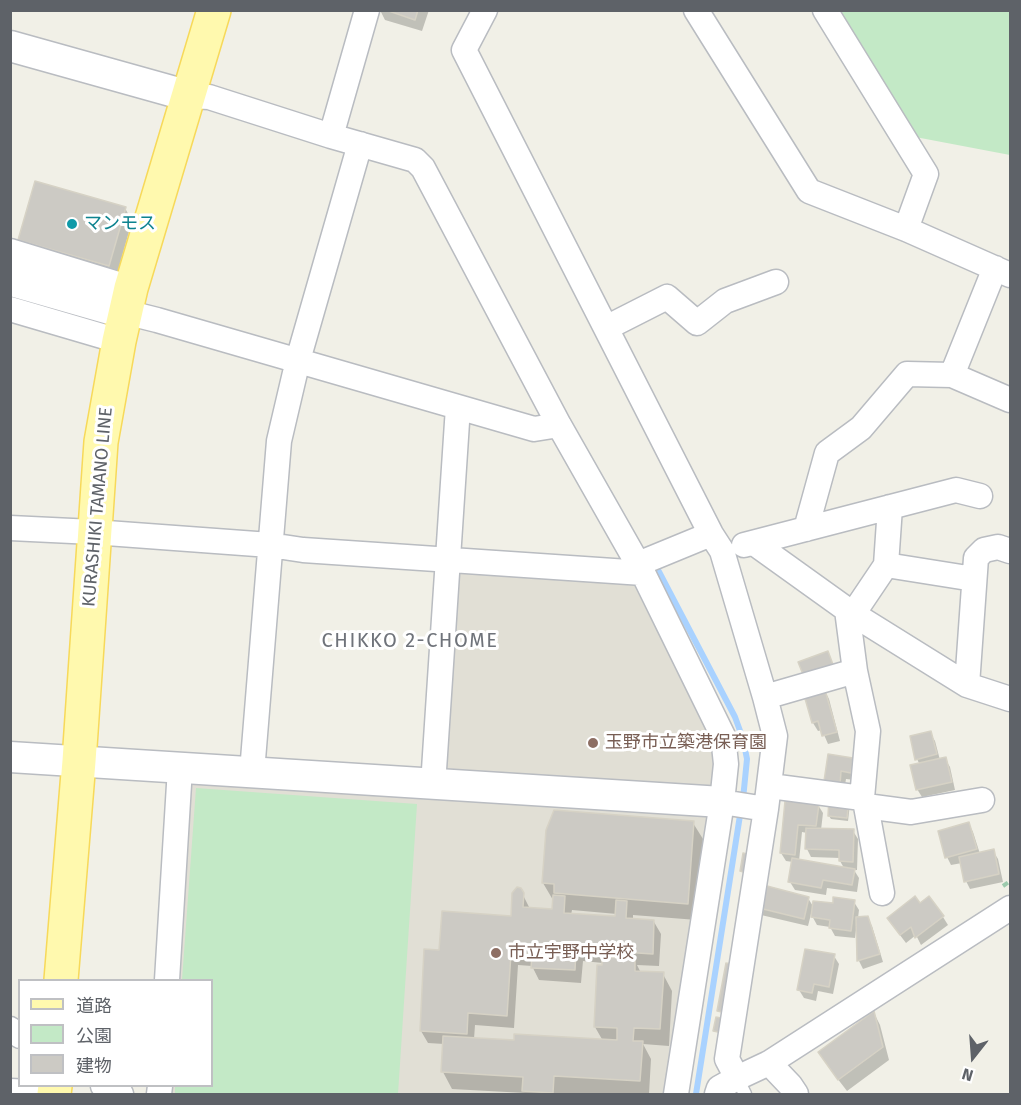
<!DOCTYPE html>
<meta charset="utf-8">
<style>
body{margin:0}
#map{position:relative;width:1021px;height:1105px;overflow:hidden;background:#f1f0e7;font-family:"Fira Sans","Noto Sans JP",sans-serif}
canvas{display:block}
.frame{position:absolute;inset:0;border:12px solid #5e6268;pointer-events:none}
.legend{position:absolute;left:18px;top:979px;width:195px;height:108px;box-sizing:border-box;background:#fff;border:2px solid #bfc0c3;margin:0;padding:8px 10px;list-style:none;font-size:18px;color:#5e6268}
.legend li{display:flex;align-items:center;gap:12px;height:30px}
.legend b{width:30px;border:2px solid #bfc0c3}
.north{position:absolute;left:943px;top:1027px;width:60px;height:60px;-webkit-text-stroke:4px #fff;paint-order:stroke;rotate:197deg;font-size:16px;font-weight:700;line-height:24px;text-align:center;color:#5e6268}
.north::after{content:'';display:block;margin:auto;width:21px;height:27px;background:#5e6268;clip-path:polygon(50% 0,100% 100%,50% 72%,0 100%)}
</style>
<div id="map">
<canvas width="1021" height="1105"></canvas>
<div class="frame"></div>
<ul class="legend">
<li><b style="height:8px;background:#fff9ae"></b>道路</li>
<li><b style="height:16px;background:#c3e9c6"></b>公園</li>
<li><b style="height:16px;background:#cccac4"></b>建物</li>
</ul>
<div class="north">N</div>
</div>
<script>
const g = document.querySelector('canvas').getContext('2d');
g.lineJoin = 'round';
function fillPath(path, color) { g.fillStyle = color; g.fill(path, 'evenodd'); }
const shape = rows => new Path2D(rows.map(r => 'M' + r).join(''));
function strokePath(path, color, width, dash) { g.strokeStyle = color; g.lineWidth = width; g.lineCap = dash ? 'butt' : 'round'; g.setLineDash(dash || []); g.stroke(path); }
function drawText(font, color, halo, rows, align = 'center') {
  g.font = font + ' "Fira Sans","Noto Sans JP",sans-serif'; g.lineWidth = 6; g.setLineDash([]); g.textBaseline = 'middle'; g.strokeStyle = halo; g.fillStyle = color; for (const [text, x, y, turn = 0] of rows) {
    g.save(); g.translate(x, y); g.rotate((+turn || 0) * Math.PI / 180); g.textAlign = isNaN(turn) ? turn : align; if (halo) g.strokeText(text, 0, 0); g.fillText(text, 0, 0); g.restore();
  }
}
fillPath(shape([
 [462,569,621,579,634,585,713,742,714,780,710,791,453,775,443,763,454,577],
 [194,779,711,817,664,1094,166,1094,167,1086,212,1086,212,980,173,980,185,788]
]), '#e1dfd5');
fillPath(shape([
 [835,11,1010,11,1010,155,910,136],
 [196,788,417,804,398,1094,175,1094,175,1086,212,1086,212,980,182,980]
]), '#c3e9c6');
fillPath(shape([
 [380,10,429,10,422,31,385,20],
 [125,208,132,221,116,278,27,253,20,240],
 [825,691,829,699,840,741,828,744,822,730,818,731,813,723,806,697],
 [930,733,935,741,940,760,945,759,950,767,955,790,922,797,917,789,920,765,917,759],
 [852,759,857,768,855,780,846,779,844,791,825,781],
 [786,802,818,805,823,813,821,830,853,831,858,839,857,870,854,870,859,878,857,892,827,888,826,895,795,890,790,882,793,862,786,861,781,853],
 [802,832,807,833,807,849,811,857,840,858,840,861,844,868,799,861],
 [850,804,848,821,831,819,829,816],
 [693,823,703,839,697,920,633,915,633,920,654,922,661,934,659,966,637,965,641,973,663,974,672,991,669,1046,643,1044,651,1059,649,1094,593,1094,562,1093,562,1094,526,1094,525,1093,452,1089,443,1072,444,1044,428,1043,421,1031,441,951,512,917,520,889,530,909,554,911,553,900,543,883],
 [572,910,617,914,616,918,571,915],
 [583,961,603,963,595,1027,603,1041,516,1042,474,1039,475,1025,514,1028,518,965,532,966,539,980,581,983],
 [969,824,973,832,980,854,993,851,998,859,1003,882,970,889,966,881,962,863,951,865,947,857],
 [808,898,814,908,854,902,859,910,858,918,867,917,872,926,883,962,863,969,859,961,858,930,856,930,855,938,835,936,830,927,817,925,811,914,808,926,761,915,757,906],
 [920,905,943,917,948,925,921,945,916,935,906,943,893,926],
 [834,956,839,964,833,994,818,991,816,1001,804,998,799,990],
 [874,1013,880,1025,889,1060,847,1091,827,1065]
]), '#0003');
strokePath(shape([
 [657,568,735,717,743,739,747,759,743,799],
 [696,1094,741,809]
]), '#a9d2ff', 6);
const building = shape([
 [386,10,418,10,415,20,386,10],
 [35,181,126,207,109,266,18,240,35,181],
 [828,651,835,670,806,682,798,662,828,651],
 [825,690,837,732,822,736,818,721,812,723,804,695,825,690],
 [931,731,937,754,915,760,910,736,931,731],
 [828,754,853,758,851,773,841,771,840,784,824,781,828,754],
 [946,757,952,782,916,790,910,765,946,757],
 [829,797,849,799,847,818,828,816,829,797],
 [785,801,819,804,816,826,798,825,795,855,780,853,785,801],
 [554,810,694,821,688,904,554,893,554,884,542,883,546,830,554,810],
 [969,822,977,849,945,858,938,831,969,822],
 [806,828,854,829,853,862,839,861,839,850,805,849,806,828],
 [994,849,999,874,964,882,959,857,994,849],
 [743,853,751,855,747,873,740,871,743,853],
 [792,858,855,869,852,885,823,880,821,888,788,882,792,858],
 [767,886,809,897,804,919,755,907,759,892,765,894,767,886],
 [517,887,521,888,524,893,523,907,552,909,553,895,565,896,564,913,615,916,616,900,627,901,626,918,654,920,653,954,576,949,575,970,531,968,532,954,511,953,507,1016,468,1013,467,1034,420,1031,424,949,439,950,442,911,511,916,512,893,517,887],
 [915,896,920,903,929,896,944,916,915,938,911,927,900,935,887,918,915,896],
 [833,897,855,900,851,931,829,928,830,920,811,917,813,901,833,903,833,897],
 [868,916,880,954,857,961,856,917,868,916],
 [805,949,835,954,829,987,814,984,812,993,797,990,805,949],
 [602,957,635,959,635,971,664,972,660,1029,634,1028,633,1041,643,1041,640,1081,554,1076,553,1093,522,1091,523,1077,441,1072,443,1036,514,1040,514,1034,617,1040,617,1028,594,1027,597,965,602,965,602,957],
 [726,963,735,964,727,1013,717,1011,726,963],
 [874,1011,883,1047,838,1080,818,1052,874,1011],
 [716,1017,726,1019,723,1033,713,1031,716,1017]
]);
fillPath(building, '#cccac4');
strokePath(building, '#d6d2c5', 1.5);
const service = shape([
 [737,1078,745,1094]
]);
const minor = shape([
 [485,10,464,50,711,534,722,551,765,697,775,736,766,809,727,1059,737,1078],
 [696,10,809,191,906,229,1010,275],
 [825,10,926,174,906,229],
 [189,96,209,97,331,136,415,160,423,168,559,425,643,573,723,736,726,764,722,802,676,1094],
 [331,136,367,10],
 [10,251,131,288],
 [10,309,119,341],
 [125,312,157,320,534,429,559,425],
 [606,328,667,297,697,323,725,301,776,282],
 [952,375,995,268],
 [10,528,93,532,270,545,303,550,643,573],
 [806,529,827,453,861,428,907,374,952,375,1010,400],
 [754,543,853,614,967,685,1010,699],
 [744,545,956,490,980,496],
 [638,564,711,534],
 [886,565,974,579],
 [847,610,855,671,868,731,862,798],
 [853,614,886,565,890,507],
 [967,685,976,558,984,550,998,547,1010,551],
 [765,697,855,671],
 [252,772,279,441,298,360,360,144],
 [433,785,458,407],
 [770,786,862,798,866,806,882,893],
 [722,802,766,809],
 [866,806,911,812,982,800],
 [167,980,180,768],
 [10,1029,20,1036],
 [769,1063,790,1085,796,1094],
 [103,1086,121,1094],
 [10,1091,54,1093],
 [159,1094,160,1086],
 [717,1094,719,1088,737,1078,769,1063,1010,908]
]);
const tertiary = shape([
 [10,46,189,96],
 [10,757,722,802]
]);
const secondary = shape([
 [10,279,125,312]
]);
const primary = shape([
 [61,980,79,761,101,442,119,341,131,288,214,10],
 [54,1094,55,1086]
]);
strokePath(service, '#b9bcc1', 15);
strokePath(minor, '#b9bcc1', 27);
strokePath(tertiary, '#b9bcc1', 33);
strokePath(secondary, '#babdc3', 36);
strokePath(primary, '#f7d95a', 36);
strokePath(shape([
 [1003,886,1010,881]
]), '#9ccaad', 4, [6, 3]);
strokePath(service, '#fff', 12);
strokePath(minor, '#fff', 24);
strokePath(tertiary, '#fff', 30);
strokePath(secondary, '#fff', 33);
strokePath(primary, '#fff9ae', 33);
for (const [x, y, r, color] of [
 [72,224,6,"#0f9aa8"],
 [593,743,6,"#8d6e63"],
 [496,953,6,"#8d6e63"]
]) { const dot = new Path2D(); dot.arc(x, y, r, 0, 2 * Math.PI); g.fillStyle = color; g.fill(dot); strokePath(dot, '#fff', 2); }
drawText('18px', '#0d838f', '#fff', [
 ["マンモス",84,224]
], 'left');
drawText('18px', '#5e6268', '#fff', [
 ["KURASHIKI TAMANO LINE",98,507,-85]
]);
drawText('18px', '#785e54', '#fff', [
 ["玉野市立築港保育園",605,743],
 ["市立宇野中学校",508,953]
], 'left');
g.letterSpacing = '1.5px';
drawText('20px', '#6f737a', '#fff', [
 ["CHIKKO 2-CHOME",410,641]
]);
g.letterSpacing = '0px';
</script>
